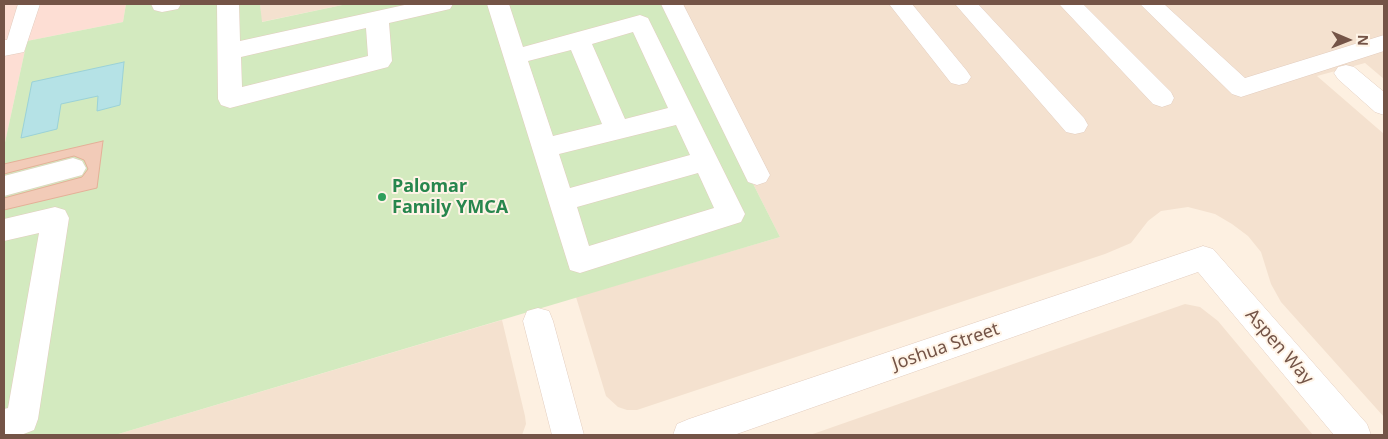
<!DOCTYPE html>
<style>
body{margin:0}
#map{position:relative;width:1388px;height:439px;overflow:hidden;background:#fdf0e1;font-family:"Noto Sans",sans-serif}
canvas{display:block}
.frame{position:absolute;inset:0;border:5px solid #745447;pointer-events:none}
.north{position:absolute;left:1323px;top:15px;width:50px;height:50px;-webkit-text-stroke:4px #fff4e7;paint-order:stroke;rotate:91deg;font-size:14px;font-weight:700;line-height:20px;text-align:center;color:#745447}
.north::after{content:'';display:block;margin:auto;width:18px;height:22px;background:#745447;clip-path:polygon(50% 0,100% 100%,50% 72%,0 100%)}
</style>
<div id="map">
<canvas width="1388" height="439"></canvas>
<div class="frame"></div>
<div class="north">N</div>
</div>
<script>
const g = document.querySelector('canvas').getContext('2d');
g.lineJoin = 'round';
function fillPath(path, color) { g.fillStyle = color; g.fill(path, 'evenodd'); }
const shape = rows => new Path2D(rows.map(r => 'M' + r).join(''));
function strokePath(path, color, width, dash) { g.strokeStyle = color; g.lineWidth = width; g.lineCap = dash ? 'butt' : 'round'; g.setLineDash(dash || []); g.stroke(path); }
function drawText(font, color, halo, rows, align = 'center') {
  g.font = font + ' "Noto Sans",sans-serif'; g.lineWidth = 4; g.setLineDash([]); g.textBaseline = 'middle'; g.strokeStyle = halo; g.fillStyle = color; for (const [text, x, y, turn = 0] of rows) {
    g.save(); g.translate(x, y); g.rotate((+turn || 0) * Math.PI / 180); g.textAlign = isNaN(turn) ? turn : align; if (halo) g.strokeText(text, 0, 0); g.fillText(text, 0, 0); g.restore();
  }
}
fillPath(shape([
 [260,4,347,4,261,22],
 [662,4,1384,4,1384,79,1365,63,1317,76,1384,134,1384,417,1281,302,1271,284,1261,252,1248,236,1232,224,1215,214,1188,207,1161,211,1148,221,1131,243,1105,254,637,410,627,410,618,407,606,396,576,297,780,237],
 [1185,304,1200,307,1218,321,1313,435,810,435],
 [502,320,525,416,526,424,522,435,115,435]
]), '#f4e1cf');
fillPath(shape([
 [4,4,126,4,123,22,27,41,4,147]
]), '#fdded4');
fillPath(shape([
 [126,4,260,4,262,22,347,4,662,4,780,237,115,435,4,435,4,147,27,41,123,22]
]), '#d3eabf');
const water = shape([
 [124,62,120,105,97,111,98,96,61,104,57,129,21,138,32,82,124,62]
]);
fillPath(water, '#b5e2e6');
strokePath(water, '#9bd2d8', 1);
const building = shape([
 [103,141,97,188,4,210,4,198,82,177,88,169,84,160,74,156,4,174,4,164,103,141]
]);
fillPath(building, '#f2cbb8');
strokePath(building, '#e5b098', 1);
const minor = shape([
 [18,4,40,4,24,52,4,56,4,40,7,40,18,4],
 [151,4,181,4,178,9,162,12,154,10,151,4],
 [217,4,239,4,240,41,409,4,453,4,450,9,389,23,392,61,388,67,230,108,221,105,218,99,217,4],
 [366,28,368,56,242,87,241,57,366,28],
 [487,4,509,4,523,47,640,15,648,18,745,214,741,222,580,273,570,270,487,4],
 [633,32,668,108,625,119,592,44,633,32],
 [571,50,602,124,553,136,528,61,571,50],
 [676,125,690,155,570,188,559,154,676,125],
 [698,173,714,208,589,246,577,207,698,173],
 [661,4,683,4,770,175,766,182,757,185,748,182,661,4],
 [889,4,912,4,967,71,971,77,967,83,959,85,951,83,889,4],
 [955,4,978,4,1084,118,1088,125,1084,132,1075,134,1066,132,955,4],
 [1059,4,1083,4,1171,92,1174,98,1171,104,1162,107,1153,104,1059,4],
 [1140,4,1164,4,1245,78,1384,35,1384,51,1241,97,1232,94,1140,4],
 [1346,65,1354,67,1384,92,1384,115,1375,112,1338,79,1334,73,1338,67,1346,65],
 [73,158,82,161,86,168,82,175,4,196,4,176,73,158],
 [55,207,65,210,69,218,38,419,34,430,21,435,4,435,4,409,8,408,39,233,4,241,4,219,55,207],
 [1203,246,1213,249,1367,424,1371,435,1334,435,1198,272,734,435,673,435,677,424,689,419,1203,246],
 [538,308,549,311,553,321,584,435,552,435,523,321,527,311,538,308]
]);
strokePath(minor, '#e3cdbf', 1);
fillPath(minor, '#fff');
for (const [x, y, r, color] of [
 [382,197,5,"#2e9e5b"]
]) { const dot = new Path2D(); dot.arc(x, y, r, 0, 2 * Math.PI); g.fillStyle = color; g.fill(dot); strokePath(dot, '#fff4e7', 2); }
drawText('bold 18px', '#27864d', '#fff4e7', [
 ["Palomar",392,187],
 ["Family YMCA",392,208]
], 'left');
drawText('18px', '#745447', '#fff4e7', [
 ["Joshua Street",946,347,-19],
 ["Aspen Way",1279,347,49]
]);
</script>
